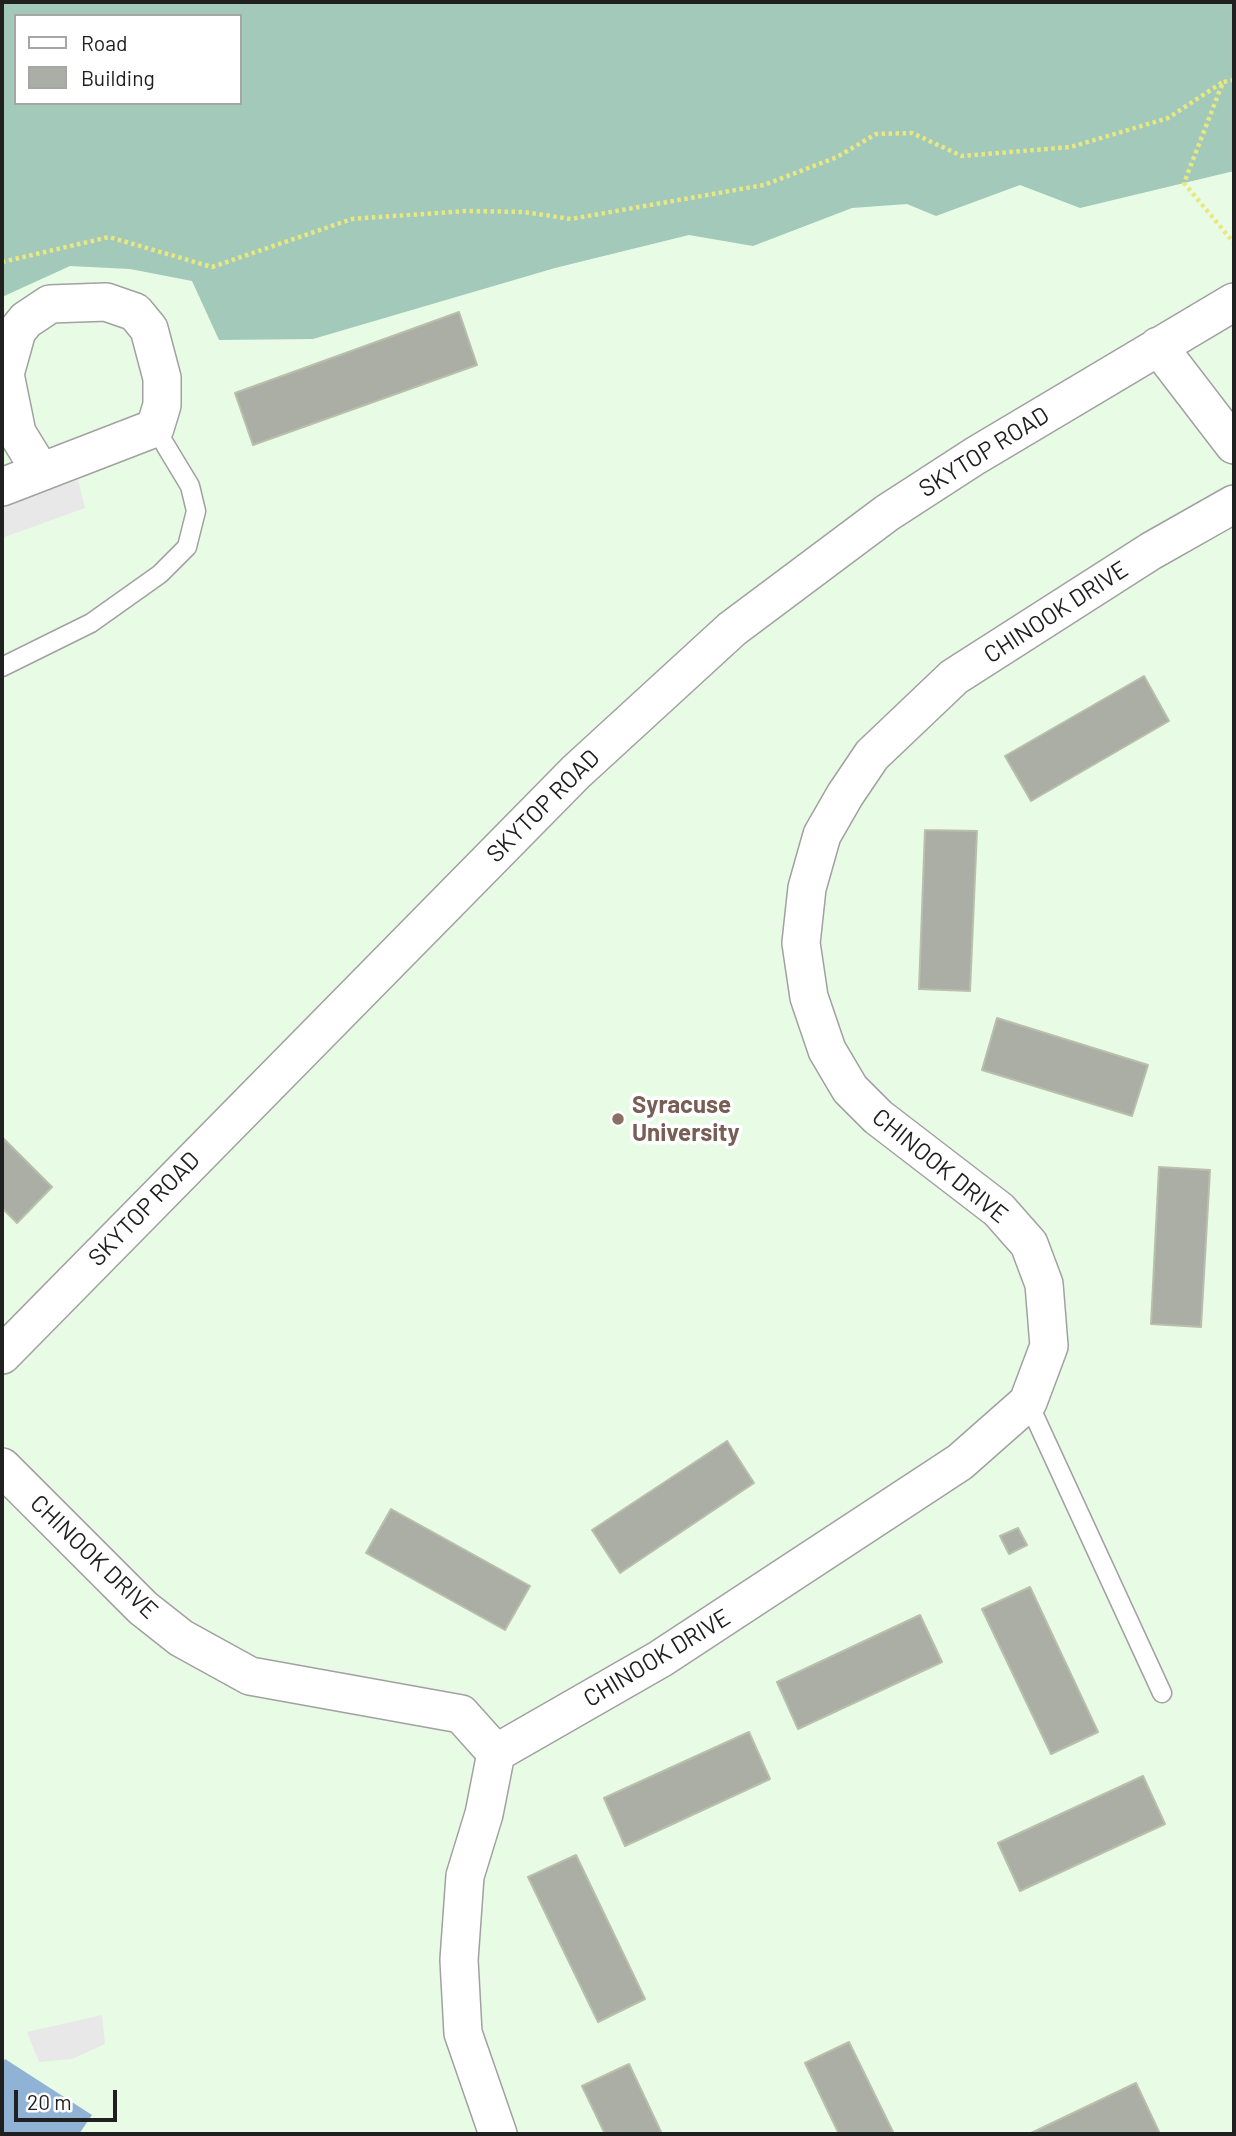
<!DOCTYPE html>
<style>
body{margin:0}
#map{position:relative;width:1236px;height:2136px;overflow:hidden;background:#ebf0e8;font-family:Barlow,sans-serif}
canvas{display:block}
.frame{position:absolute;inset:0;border:4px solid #202020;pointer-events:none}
.legend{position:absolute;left:14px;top:14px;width:228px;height:91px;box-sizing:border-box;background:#fff;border:2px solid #a6a6a6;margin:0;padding:9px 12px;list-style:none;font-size:21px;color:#202020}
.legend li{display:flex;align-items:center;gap:14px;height:35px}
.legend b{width:35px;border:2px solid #a6a6a6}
.scale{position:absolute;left:14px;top:2090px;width:103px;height:32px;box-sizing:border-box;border:4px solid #202020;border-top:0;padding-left:9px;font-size:21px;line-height:24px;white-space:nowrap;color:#202020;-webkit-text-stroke:5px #fff;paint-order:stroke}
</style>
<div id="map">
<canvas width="1236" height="2136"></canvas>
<div class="frame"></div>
<ul class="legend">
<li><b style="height:9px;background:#fff"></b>Road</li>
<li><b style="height:19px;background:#abaea4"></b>Building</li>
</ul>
<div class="scale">20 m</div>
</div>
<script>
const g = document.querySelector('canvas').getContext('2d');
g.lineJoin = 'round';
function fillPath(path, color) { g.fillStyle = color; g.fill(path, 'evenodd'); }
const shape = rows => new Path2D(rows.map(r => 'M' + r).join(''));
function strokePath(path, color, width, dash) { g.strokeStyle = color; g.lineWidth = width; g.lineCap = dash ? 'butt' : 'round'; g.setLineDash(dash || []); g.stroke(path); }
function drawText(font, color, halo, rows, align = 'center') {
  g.font = font + ' Barlow,sans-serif'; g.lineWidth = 7; g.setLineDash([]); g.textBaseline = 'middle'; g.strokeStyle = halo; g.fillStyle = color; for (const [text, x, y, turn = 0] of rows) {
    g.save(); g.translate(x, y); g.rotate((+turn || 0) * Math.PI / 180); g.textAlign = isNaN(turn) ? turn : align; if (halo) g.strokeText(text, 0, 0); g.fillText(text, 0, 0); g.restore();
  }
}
fillPath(shape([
 [1234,8,1234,2134,2,2134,2,93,16,103,240,103]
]), '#e8fbe5');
fillPath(shape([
 [2,2,1234,2,1234,171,1080,208,1020,185,936,216,907,204,852,208,753,246,689,235,555,268,313,339,219,340,192,281,130,269,70,266,2,297],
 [16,16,240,16,240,103,16,103]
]), '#a2c9b9');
fillPath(shape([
 [5,2059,92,2115,79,2134,2,2134,2,2064]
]), '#90b2d4');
fillPath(shape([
 [78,480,85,508,2,538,2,507],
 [102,2015,105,2044,72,2059,39,2062,27,2032]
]), '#e8e8e8');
const building = shape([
 [459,312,477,365,253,445,235,393,459,312],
 [1144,676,1169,721,1031,801,1005,756,1144,676],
 [925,830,977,831,970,991,919,989,925,830],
 [997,1018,1148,1065,1132,1116,982,1070,997,1018],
 [2,1137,52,1187,17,1223,2,1208,2,1137],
 [1159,1167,1210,1170,1201,1327,1151,1324,1159,1167],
 [727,1441,754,1483,620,1573,592,1530,727,1441],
 [391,1509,530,1586,505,1630,366,1553,391,1509],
 [1018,1528,1027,1545,1009,1554,1000,1536,1018,1528],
 [1030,1587,1098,1732,1051,1754,982,1609,1030,1587],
 [920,1615,942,1662,798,1729,777,1682,920,1615],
 [749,1732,770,1779,625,1846,604,1798,749,1732],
 [1143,1776,1165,1824,1020,1891,998,1843,1143,1776],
 [576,1855,645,1999,598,2022,528,1877,576,1855],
 [849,2042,894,2134,839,2134,805,2063,849,2042],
 [629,2064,662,2134,605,2134,582,2086,629,2064],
 [1136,2083,1160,2134,1029,2134,1136,2083]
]);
fillPath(building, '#abaea4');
strokePath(building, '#b9bfac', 2);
const lane = shape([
 [2,667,91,623,160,574,187,547,196,511,190,486,155,428],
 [1028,1402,1162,1693]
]);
const street = shape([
 [1158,346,1234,445],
 [2,487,41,472,155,428,162,405,162,378,149,329,135,312,106,302,50,304,26,320,17,331,5,374,17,433,41,472],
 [2,1355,576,772,732,629,887,513,975,456,1234,302],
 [2,1467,143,1608,181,1638,250,1676,461,1714,496,1753],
 [498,2134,463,2033,459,1960,465,1876,484,1814,496,1753,660,1659,960,1462,1028,1402,1049,1346,1044,1284,1029,1244,999,1210,878,1117,850,1089,827,1050,809,997,801,943,807,888,822,835,845,795,872,755,954,677,1151,551,1234,504]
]);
strokePath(lane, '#a1a1a1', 21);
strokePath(street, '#a1a1a1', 40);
strokePath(shape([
 [1234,80,1223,82,1184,183,1234,243],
 [2,262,109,237,212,267,352,219,465,211,524,212,571,219,764,185,837,157,876,134,912,133,962,156,1071,147,1168,118,1223,82]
]), '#e9e880', 4.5, [3.5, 3.5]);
strokePath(lane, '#fff', 18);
strokePath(street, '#fff', 37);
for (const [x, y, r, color] of [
 [618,1119,7,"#8d6e63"]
]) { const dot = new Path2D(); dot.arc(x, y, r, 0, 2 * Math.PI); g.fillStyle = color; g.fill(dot); strokePath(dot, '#fff', 2.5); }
drawText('24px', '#202020', '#fff', [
 ["SKYTOP ROAD",984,452,-32],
 ["CHINOOK DRIVE",1056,612,-33],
 ["SKYTOP ROAD",543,806,-45],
 ["CHINOOK DRIVE",940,1166,39],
 ["SKYTOP ROAD",144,1209,-46],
 ["CHINOOK DRIVE",94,1557,44],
 ["CHINOOK DRIVE",657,1658,-31]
]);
drawText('bold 24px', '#785e54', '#fff', [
 ["Syracuse",632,1105],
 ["University",632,1133]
], 'left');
</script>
